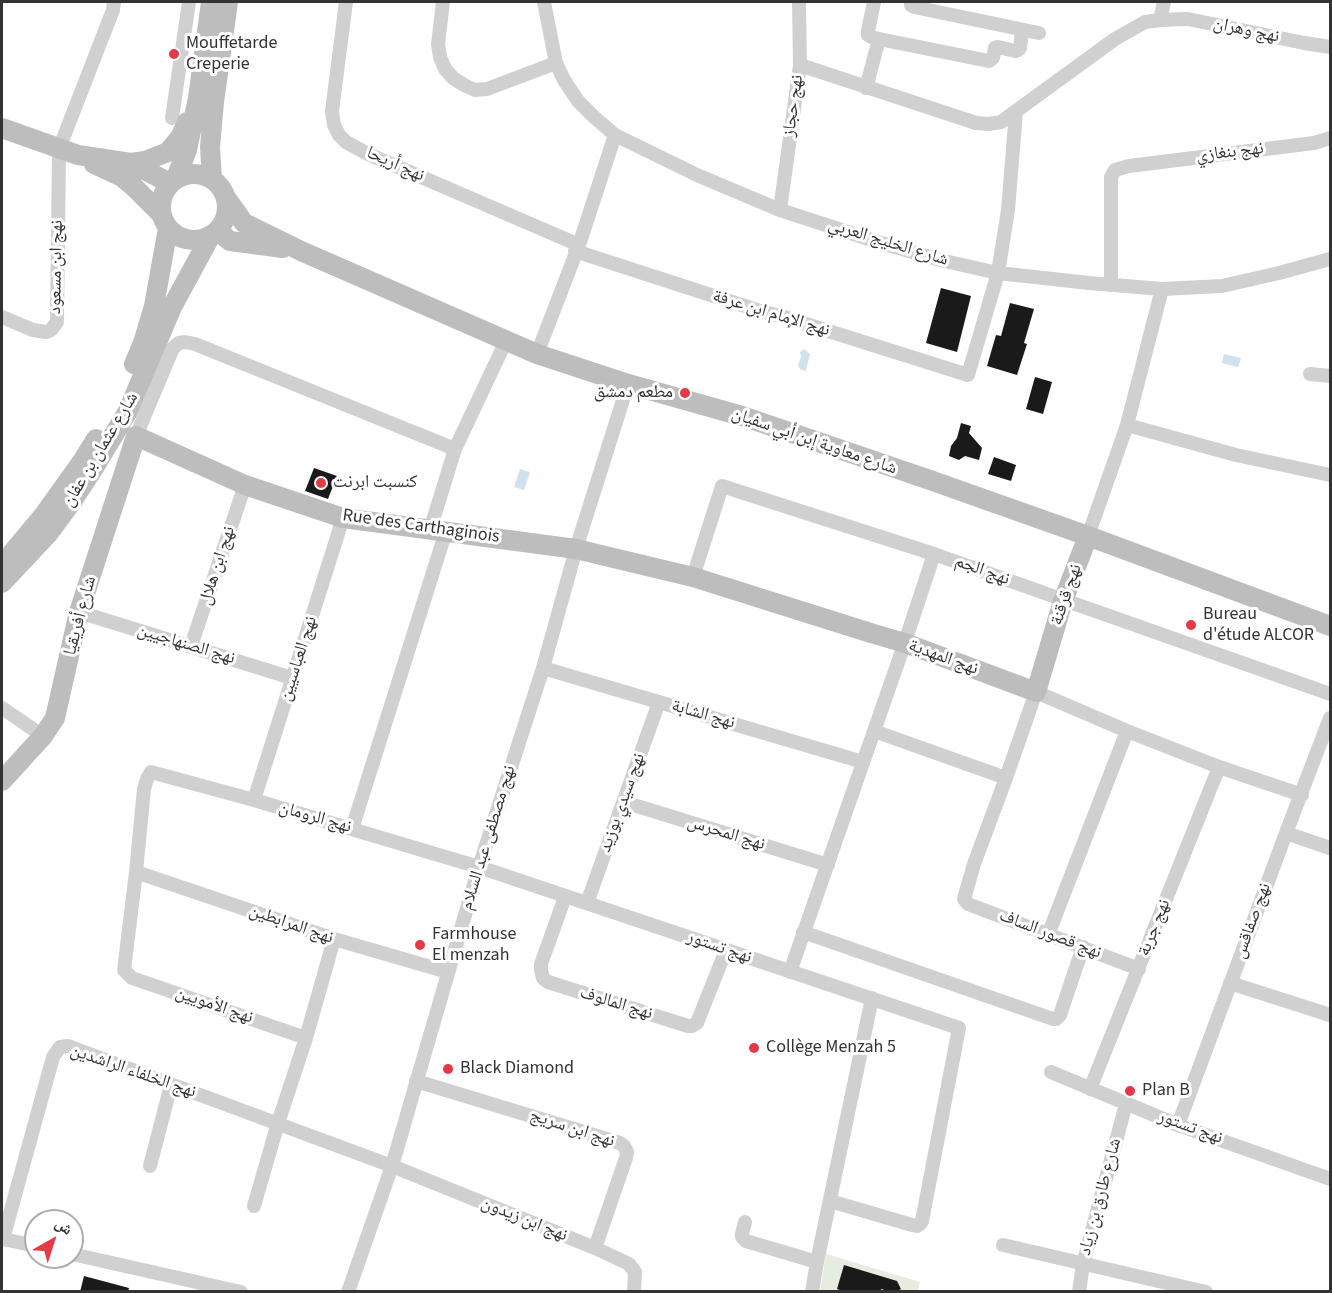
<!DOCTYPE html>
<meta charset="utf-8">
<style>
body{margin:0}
#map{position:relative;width:1332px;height:1293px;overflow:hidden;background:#fff;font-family:"Source Sans 3","Noto Naskh Arabic",sans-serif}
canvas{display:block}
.frame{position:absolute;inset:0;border:3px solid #333;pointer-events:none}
.north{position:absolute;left:24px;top:1209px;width:60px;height:60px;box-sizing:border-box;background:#fff;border:2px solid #adadad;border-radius:50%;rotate:39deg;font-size:16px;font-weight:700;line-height:24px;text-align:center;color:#333}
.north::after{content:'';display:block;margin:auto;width:21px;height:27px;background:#e63946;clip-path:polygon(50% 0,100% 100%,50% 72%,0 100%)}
</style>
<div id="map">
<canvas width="1332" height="1293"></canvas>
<div class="frame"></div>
<div class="north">ش</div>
</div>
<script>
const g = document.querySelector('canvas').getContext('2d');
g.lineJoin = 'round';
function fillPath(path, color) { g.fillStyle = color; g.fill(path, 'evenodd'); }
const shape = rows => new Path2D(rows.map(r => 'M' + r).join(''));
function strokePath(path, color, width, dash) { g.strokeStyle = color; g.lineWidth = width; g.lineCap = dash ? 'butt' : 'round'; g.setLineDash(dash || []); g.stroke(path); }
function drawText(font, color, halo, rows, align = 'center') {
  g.font = font + ' "Source Sans 3","Noto Naskh Arabic",sans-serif'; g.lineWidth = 6; g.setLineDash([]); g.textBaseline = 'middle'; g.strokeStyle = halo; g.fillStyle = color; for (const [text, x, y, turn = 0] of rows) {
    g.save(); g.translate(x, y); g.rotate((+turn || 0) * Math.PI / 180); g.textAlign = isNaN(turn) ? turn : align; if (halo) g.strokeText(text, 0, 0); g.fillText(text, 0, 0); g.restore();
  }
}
fillPath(shape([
 [826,1254,920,1282,918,1291,820,1292]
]), '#e6ecdf');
fillPath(shape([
 [804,349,810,354,806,370,804,371,800,369,798,365,801,357,800,352],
 [1224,354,1241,358,1238,367,1222,363],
 [520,469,530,472,524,490,514,487]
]), '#cfe2ee');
fillPath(shape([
 [941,288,971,296,957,352,926,343],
 [1010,303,1034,309,1024,343,1027,344,1017,375,987,366,996,335,1001,336],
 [1035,377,1052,382,1043,414,1026,409],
 [961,423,971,426,969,433,982,448,979,460,965,456,959,460,949,456,951,446,957,438],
 [994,457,1016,465,1011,481,988,474],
 [314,468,337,476,328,499,305,491],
 [844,1265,897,1281,901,1289,895,1292,888,1292,882,1289,877,1292,845,1292,837,1289],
 [84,1276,129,1288,128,1292,80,1292]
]), '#1a1a1a');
strokePath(shape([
 [346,2,332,111,334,125,339,135,346,142,368,154,579,245],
 [443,2,438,44,440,57,445,69,453,78,464,85,475,90,487,89,556,63],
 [544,2,556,63,564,80,578,101,594,117,615,135,697,175,780,210,878,242,940,260,998,273,1089,283,1162,289,1222,286,1279,273,1330,259],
 [874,2,868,31,868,35,871,37,879,39,989,61,993,58,995,48,998,47,1015,51,1018,50,1020,48,1022,31],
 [911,2,911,5,914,7,1039,33],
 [1160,20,1164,2],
 [800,65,976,123,989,124,1001,122,1115,39,1145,22,1160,20,1188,19,1304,43,1330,47],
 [866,88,879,39],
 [172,118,189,2],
 [780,210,800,65,799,2],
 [575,251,757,310,784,317,968,375,998,273,1008,210,1016,112],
 [1111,283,1111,177,1115,170,1129,166,1314,143,1330,138],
 [2,317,33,330,46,332,51,330,57,322,59,149,113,10,114,2],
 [537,354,579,245,615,135],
 [1310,374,1330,376],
 [1127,425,1236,455,1330,475],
 [136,436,173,348,179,343,185,342,195,344,455,449],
 [430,530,455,449,506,341],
 [1088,536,1127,425,1162,289],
 [693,577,722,486,934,554,1330,694],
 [79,612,292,678],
 [191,646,245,485],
 [543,668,863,762],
 [2,708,43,736],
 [874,731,1006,778],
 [254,800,343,518],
 [624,802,828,865],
 [352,829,446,531],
 [1286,833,1330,848],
 [136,872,334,939,448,972],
 [565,897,541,964,541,970,543,978,548,982,688,1026,692,1026,697,1023,699,1018,726,950],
 [587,903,659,702],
 [803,932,1053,1019,1056,1019,1060,1015,1083,947],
 [1048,935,1127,731],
 [1139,969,968,904,964,899,974,864,1006,778,1036,692,1127,731,1219,767,1302,795],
 [790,972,903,648,934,554],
 [1230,983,1330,1015],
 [306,1038,132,978,124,970,136,872,144,789,147,779,151,772,254,800,479,867,959,1028,922,1221,920,1224,917,1226,912,1225,830,1201],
 [1051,1072,1178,1125,1330,1179],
 [416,1081,620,1143,624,1146,627,1152,626,1158,595,1248],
 [1090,1089,1219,767],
 [1178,1125,1286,833,1330,718],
 [150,1166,171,1085],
 [254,1206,278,1123,306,1038,334,939],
 [745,1222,742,1234,742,1237,746,1241,817,1262],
 [1003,1245,1206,1292],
 [36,1246,3,1239,53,1057,60,1047,68,1046,392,1166,595,1248,629,1264,635,1272,634,1292],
 [72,1254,241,1292],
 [348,1292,392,1166,479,867,543,668,576,549,628,384],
 [812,1292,817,1262,872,998],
 [1079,1292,1083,1264,1126,1104]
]), '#d0d0d0', 14);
strokePath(shape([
 [2,128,78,155,131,163,170,183],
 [131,163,145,161,168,152,181,136,187,122],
 [94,164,122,177,134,187,161,214],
 '161 207a33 33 0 1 1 66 0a33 33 0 1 1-66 0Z',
 [176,178,187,150,198,98,211,2],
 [212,179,210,147,214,102,228,2],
 [227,199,244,223,301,251,537,354,628,384,742,416,930,480,1088,536,1330,626],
 [218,231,230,241,283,248],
 [134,364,143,343,154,306,168,228],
 [2,565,43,516,83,460,96,439],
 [2,583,48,534,71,503,95,466,128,411,172,307,210,237],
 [2,781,43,736,55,718,79,612,136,436,245,485,343,518,576,549,693,577,874,634,905,643,1036,692,1063,601,1088,536]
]), '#bdbdbd', 20);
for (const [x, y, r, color] of [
 [174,54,6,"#e63946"],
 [685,393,6,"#e63946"],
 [321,483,6,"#e63946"],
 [1191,625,6,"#e63946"],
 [420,945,6,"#e63946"],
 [754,1048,6,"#e63946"],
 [448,1069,6,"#e63946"],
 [1130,1091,6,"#e63946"]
]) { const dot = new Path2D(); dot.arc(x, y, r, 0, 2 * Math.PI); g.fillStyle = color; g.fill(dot); strokePath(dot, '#fff', 2); }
drawText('18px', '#333', '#fff', [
 ["نهج وهران",1246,31,12],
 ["نهج حجاز",794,106,-82],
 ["نهج بنغازي",1230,153,-7],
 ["نهج أريحا",395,165,24],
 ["شارع الخليج العربي",888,243,17],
 ["نهج ابن مسعود",57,267,-89],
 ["نهج الإمام ابن عرفة",771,314,17],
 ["شارع معاوية إبن أبي سفيان",814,442,19],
 ["شارع عثمان بن عفان",101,450,-59],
 ["Rue des Carthaginois",421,527,8],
 ["نهج ابن هلال",218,566,-72],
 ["نهج الجم",982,571,20],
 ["نهج قرقنة",1067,595,-71],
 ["شارع أفريقيا",81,616,-75],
 ["نهج الصنهاجيين",186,645,17],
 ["نهج المهدية",943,658,20],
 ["نهج العباسيين",299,659,-72],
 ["نهج الشابة",703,715,16],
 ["نهج سيدي بوزيد",623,803,-70],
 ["نهج الرومان",315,818,16],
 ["نهج المحرس",726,834,17],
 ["نهج مصطفى عبد السلام",489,838,-73],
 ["نهج صفاقس",1253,921,-70],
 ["نهج المرابطين",291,925,19],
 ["نهج جربة",1155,928,-68],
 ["نهج قصور الساف",1050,935,21],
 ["نهج تستور",719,948,19],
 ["نهج المالوف",616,1004,17],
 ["نهج الأمويين",214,1006,19],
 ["نهج الخلفاء الراشدين",133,1072,19],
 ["نهج تستور",1190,1128,20],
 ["نهج ابن سريج",572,1129,18],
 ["شارع طارق بن زياد",1101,1197,-75],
 ["نهج ابن زيدون",524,1220,22]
]);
drawText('18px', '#333', '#fff', [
 ["Mouffetarde",186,44],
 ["Creperie",186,65],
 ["مطعم دمشق",673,393,"right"],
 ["كنسبت ابرنت",333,483],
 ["Bureau",1203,615],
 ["d'étude ALCOR",1203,636],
 ["Farmhouse",432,935],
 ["El menzah",432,956],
 ["Collège Menzah 5",766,1048],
 ["Black Diamond",460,1069],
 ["Plan B",1142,1091]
], 'left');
</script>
